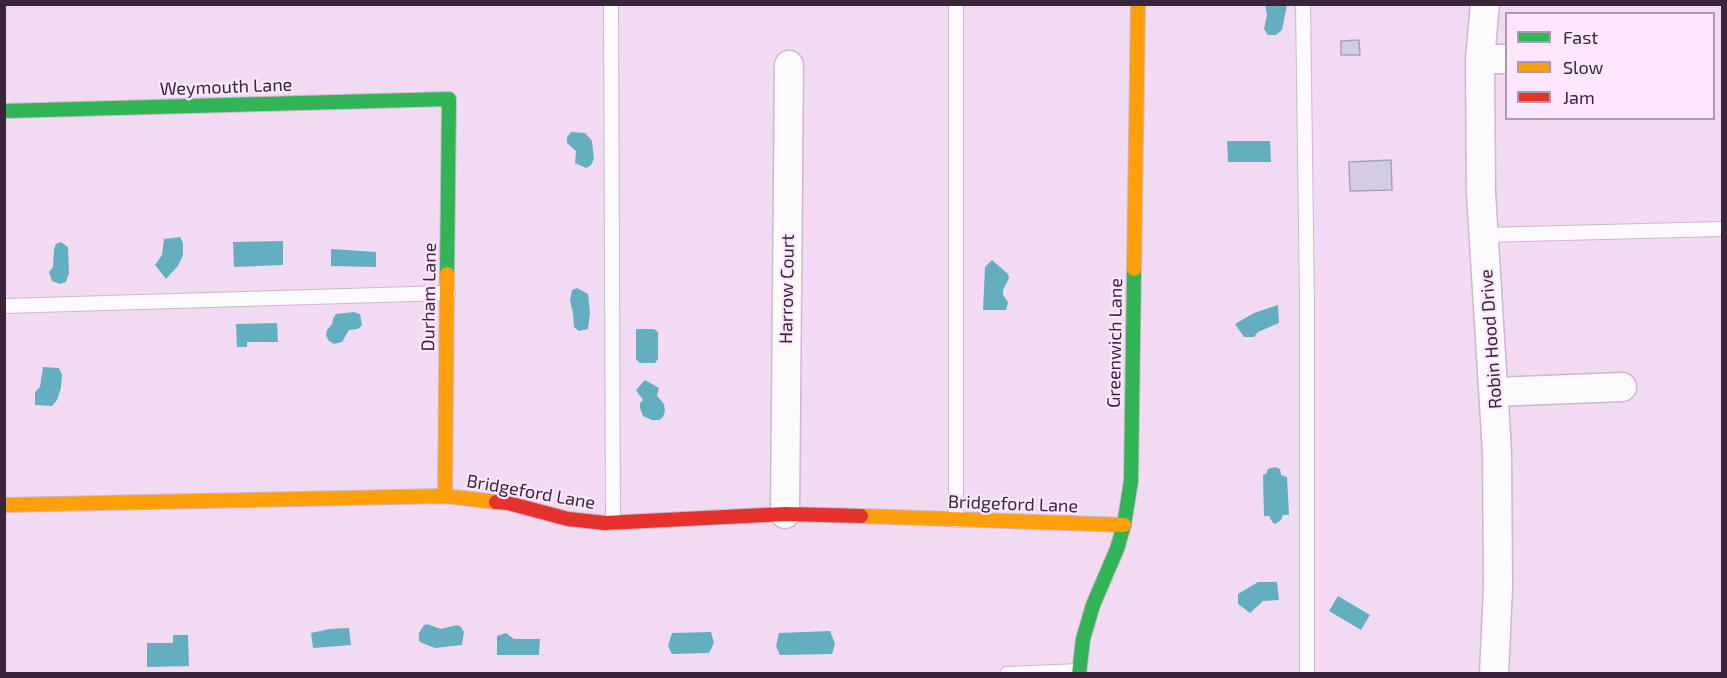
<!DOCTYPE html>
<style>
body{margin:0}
#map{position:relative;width:1727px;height:678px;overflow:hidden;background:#f2dbf2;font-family:"Exo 2",sans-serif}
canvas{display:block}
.frame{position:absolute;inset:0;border:6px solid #3a263a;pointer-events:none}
.legend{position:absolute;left:1505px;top:12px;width:210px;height:108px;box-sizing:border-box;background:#fce7fc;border:2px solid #ae9aae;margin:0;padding:8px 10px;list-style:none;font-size:18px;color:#3a263a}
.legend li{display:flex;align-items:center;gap:12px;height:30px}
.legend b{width:30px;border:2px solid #ae9aae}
</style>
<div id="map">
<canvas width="1727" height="678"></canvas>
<div class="frame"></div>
<ul class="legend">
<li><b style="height:8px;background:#30b455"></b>Fast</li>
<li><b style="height:8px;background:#ff9f0a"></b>Slow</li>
<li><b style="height:8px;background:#e5322d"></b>Jam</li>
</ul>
</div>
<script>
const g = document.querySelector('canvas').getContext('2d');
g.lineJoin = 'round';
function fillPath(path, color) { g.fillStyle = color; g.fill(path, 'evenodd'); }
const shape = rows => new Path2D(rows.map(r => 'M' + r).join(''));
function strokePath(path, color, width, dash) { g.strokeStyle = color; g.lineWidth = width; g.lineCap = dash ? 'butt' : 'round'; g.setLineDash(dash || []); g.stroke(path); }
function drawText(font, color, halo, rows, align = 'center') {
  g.font = font + ' "Exo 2",sans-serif'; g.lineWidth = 4.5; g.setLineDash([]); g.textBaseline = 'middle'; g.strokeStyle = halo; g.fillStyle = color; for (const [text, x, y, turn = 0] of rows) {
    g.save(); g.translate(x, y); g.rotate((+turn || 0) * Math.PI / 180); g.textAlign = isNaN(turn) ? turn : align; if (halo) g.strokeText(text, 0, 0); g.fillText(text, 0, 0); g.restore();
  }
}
fillPath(shape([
 [1265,5,1287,5,1282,30,1276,35,1268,35,1264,29,1267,15],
 [571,132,585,133,592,141,594,159,591,165,586,168,575,163,576,151,567,143,567,137],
 [1227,141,1270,141,1271,162,1228,162],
 [180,237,183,243,183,255,178,266,166,279,155,265,162,255,164,239],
 [283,241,283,265,234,267,233,242],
 [61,242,68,247,69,273,66,282,60,284,52,281,49,272,53,267,54,249,56,244],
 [331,249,376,252,376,267,331,266],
 [992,260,1008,274,1009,278,1003,290,1003,295,1008,302,1006,310,983,310,985,267],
 [577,288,588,294,590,313,588,329,579,331,574,327,573,314,570,300,572,290],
 [1278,305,1279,323,1258,332,1254,337,1244,337,1235,324,1254,313],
 [354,312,360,314,362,325,358,329,349,330,342,342,334,344,329,341,326,336,327,330,332,324,333,319,336,314],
 [277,323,278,342,247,342,247,347,237,347,236,324],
 [636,329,654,329,658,332,658,359,655,363,640,363,636,359],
 [43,367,59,368,62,375,61,388,57,400,52,406,35,405,35,392,40,387],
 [645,380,659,388,657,396,664,404,665,411,663,417,659,420,652,420,643,416,640,408,640,403,643,400,636,390],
 [1275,467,1280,469,1281,475,1287,477,1289,515,1283,515,1281,520,1275,524,1273,523,1269,516,1264,516,1263,475,1266,474,1268,469],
 [1258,582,1277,582,1279,600,1263,601,1250,613,1238,604,1238,594],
 [1338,596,1370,615,1361,630,1329,611],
 [427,624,441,629,457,625,461,627,464,632,462,645,435,648,422,643,419,641,419,633,424,625],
 [349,628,351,645,313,648,311,633,329,629],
 [830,631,835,644,832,654,780,655,776,646,779,633],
 [711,632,714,643,709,653,672,654,668,646,672,633],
 [506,633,514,639,540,639,539,655,497,655,497,636],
 [173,635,188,635,189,666,147,667,147,643,173,643]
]), '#63afc0');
const building = shape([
 [1359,40,1360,55,1341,55,1341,41,1359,40],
 [1391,160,1392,190,1350,191,1349,162,1391,160]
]);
fillPath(building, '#d2cde3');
strokePath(building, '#a9a2b7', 1.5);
const lane = shape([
 [611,4,613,523],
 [1303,4,1307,303,1307,674],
 [1484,235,1722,229],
 [4,306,448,293],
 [956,520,956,4],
 [1007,674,1079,671]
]);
const street = shape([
 [1485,4,1480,59,1481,193,1497,452,1498,587,1494,674],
 [1480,59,1506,59],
 [1495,392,1622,387],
 [785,514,789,65]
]);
const fast = shape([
 [4,111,449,99,447,274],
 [1079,674,1083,639,1093,605,1117,549,1124,525,1131,481,1134,269]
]);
const slow = shape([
 [1134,269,1138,4],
 [445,496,447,274],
 [4,505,445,496,496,502],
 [861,516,1124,525]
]);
const jam = shape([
 [496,502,508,503,568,519,605,523,785,514,861,516]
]);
strokePath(lane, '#ccb7cb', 16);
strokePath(street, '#ccb7cb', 31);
strokePath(fast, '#ccb7cb', 16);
strokePath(slow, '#ccb7cb', 16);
strokePath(jam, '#ccb7cb', 16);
strokePath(lane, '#fdfafd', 14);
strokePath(street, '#fdfafd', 28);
strokePath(fast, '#30b455', 14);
strokePath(slow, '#ff9f0a', 14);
strokePath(jam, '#e5322d', 14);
drawText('18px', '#3a263a', '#fce7fc', [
 ["Weymouth Lane",226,87,-2],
 ["Harrow Court",787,289,-89],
 ["Durham Lane",429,297,-89],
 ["Robin Hood Drive",1491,339,-94],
 ["Greenwich Lane",1115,343,-89],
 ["Bridgeford Lane",531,492,10],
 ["Bridgeford Lane",1013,504,2]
]);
</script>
